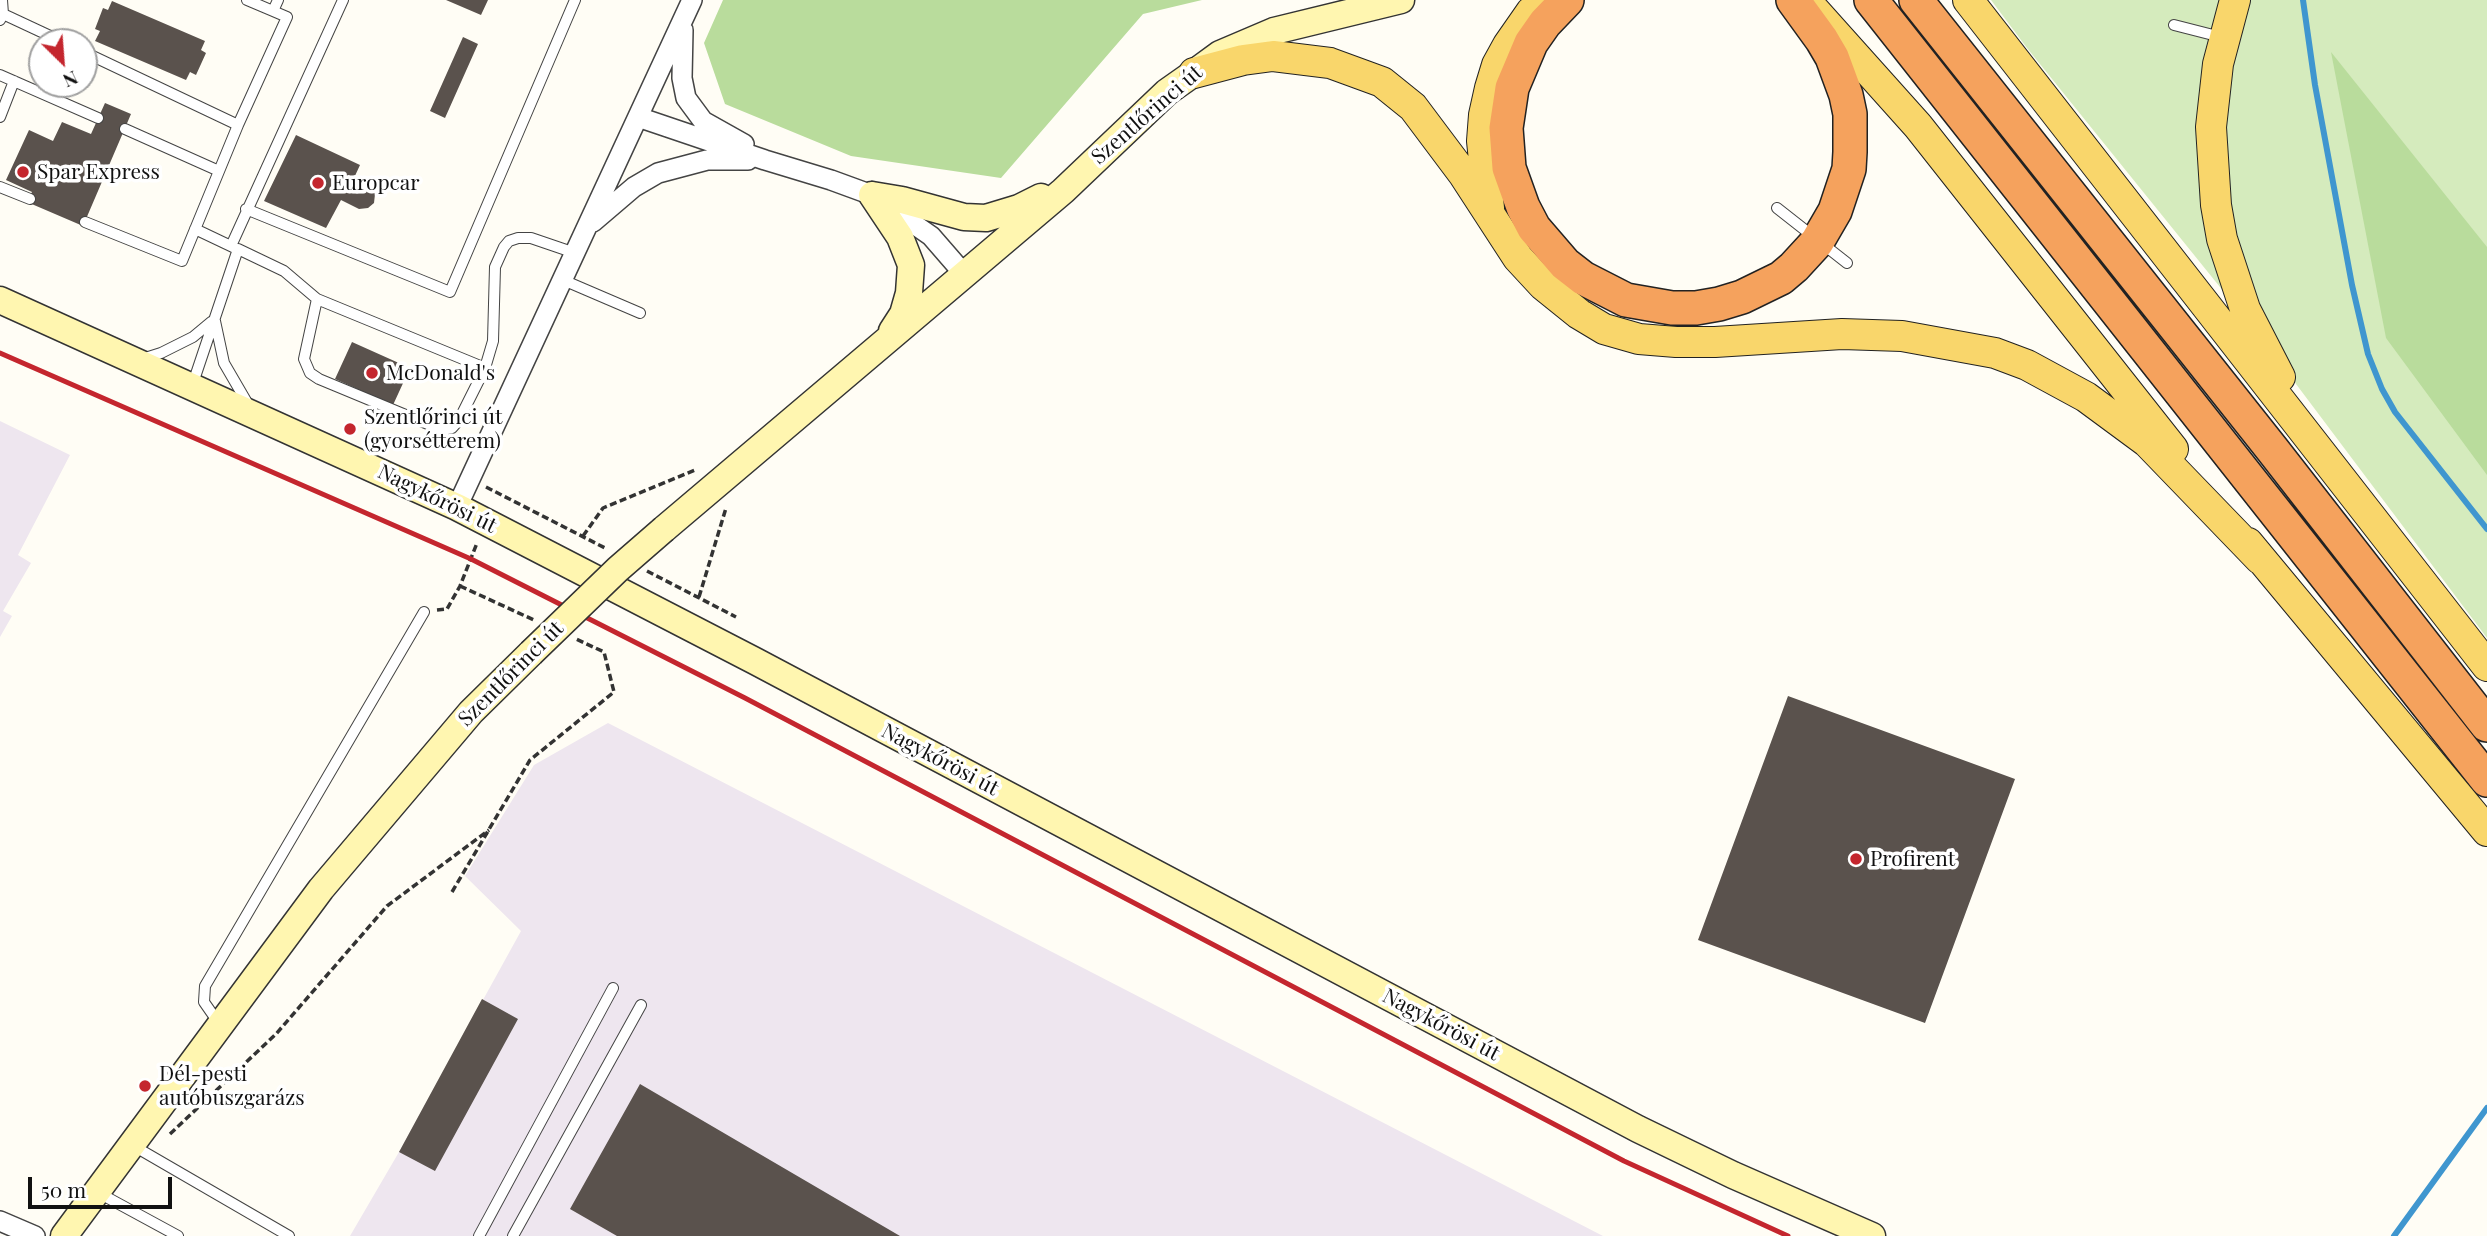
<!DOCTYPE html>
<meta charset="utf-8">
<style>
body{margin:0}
#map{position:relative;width:2487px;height:1236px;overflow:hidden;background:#fffdf5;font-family:"Playfair Display",serif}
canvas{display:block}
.north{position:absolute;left:28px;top:28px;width:70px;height:70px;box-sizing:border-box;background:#fff;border:2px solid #a0a0a0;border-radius:50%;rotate:155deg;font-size:19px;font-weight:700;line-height:28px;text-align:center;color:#111}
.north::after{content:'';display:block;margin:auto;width:24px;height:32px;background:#c4262e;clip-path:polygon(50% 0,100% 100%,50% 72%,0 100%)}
.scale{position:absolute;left:28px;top:1177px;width:144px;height:32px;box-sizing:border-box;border:4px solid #111;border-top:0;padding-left:9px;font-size:21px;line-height:24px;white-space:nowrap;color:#111;-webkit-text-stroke:5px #fff;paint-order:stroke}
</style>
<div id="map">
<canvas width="2487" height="1236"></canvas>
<div class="north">N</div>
<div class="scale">50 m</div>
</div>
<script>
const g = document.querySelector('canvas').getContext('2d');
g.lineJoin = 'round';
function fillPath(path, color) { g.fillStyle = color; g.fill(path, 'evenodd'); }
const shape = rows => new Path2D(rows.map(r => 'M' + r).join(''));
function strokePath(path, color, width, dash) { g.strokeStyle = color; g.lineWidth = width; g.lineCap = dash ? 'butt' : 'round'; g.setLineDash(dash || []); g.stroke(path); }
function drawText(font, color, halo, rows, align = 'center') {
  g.font = font + ' "Playfair Display",serif'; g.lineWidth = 7; g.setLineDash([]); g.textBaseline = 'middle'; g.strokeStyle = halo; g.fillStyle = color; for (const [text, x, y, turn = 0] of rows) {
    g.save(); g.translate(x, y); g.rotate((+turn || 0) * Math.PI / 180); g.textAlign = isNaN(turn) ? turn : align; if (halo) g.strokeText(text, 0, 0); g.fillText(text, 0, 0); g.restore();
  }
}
fillPath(shape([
 [0,421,70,455,18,555,31,563,3,611,12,616,0,637],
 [608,723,1603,1236,350,1236,399,1152,521,931,465,876,534,765]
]), '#eee6ef');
fillPath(shape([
 [1991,0,2487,0,2487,638,2296,384,2270,337,2228,297,2027,48]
]), '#d5ebbd');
fillPath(shape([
 [723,0,1202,0,1143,14,1001,178,851,156,725,104,704,43],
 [2331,52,2487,247,2487,475,2386,338]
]), '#b9dc9c');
strokePath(shape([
 [2303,0,2315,85,2352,285,2368,354,2382,389,2395,412,2487,529],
 [2394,1236,2487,1108]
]), '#3f96cf', 6);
fillPath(shape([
 [446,0,488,0,481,15],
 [112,1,205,41,201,50,206,53,196,75,190,72,186,80,95,41,100,31,95,29,103,8,108,10],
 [463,37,478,44,445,118,430,111],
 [105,103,131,114,83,226,27,202,32,192,6,180,29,130,53,141,62,122,91,134],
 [296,135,360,165,354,178,372,187,375,194,374,203,368,208,359,209,341,200,326,228,264,201],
 [352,342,410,368,393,405,335,379],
 [1788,696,2015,779,1925,1023,1698,940],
 [482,999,518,1019,435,1171,399,1152],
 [640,1084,900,1236,617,1236,570,1209]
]), '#5a524d');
const service = shape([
 [247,0,273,11],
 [3,14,63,42],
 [0,20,3,14,2,0],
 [2174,25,2221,37],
 [84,52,238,125],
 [0,75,98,118],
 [0,117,14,81],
 [125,129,219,171],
 [0,187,30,199],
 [1777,208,1847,263],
 [246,209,450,292,575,0],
 [85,222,182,261,238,125,287,17,273,11,278,0],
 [195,229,235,248],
 [231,246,343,0],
 [563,280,640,313],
 [317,299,304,359,310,373,319,379,442,430,452,428,459,420,485,368,493,341,495,267,504,247,509,241,518,238,531,238,575,253],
 [215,321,224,363,249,406],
 [142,359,161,353,193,337,211,322],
 [192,386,238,249,284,271,317,299,485,368],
 [220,1025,204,1002,205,986,424,612],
 [132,1145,289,1236],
 [97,1192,178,1236],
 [479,1236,613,988],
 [513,1236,641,1005]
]);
const minor = shape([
 [683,30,682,78,686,98,703,121,744,144],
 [638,117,765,160,831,180,872,195,931,236,964,274],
 [593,222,634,187,658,173,707,160,748,160],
 [457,507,692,0],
 [0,1221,35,1236]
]);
const secondary = shape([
 [872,195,902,200,964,217,986,218,1019,208,1041,197],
 [872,195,900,237,911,265,909,293,903,314,892,331],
 [0,300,457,507,755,661,1638,1129,1733,1175,1872,1236],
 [664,529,1063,191,1167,92,1194,73,1220,54,1274,31,1401,0],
 [64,1236,321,889,471,712,531,653]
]);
const primary = shape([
 [1968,0,2487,666],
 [2235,0,2218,64,2211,127,2216,205,2222,239,2245,309,2280,377],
 [1815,11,1918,126,2173,449],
 [1194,73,1243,60,1273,56,1330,63,1382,82,1413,107,1464,175,1518,258,1543,285,1579,314,1604,329,1639,339,1676,342,1715,342,1842,334,1902,336,1995,353,2027,365,2086,397,2147,442,2260,559],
 [1489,208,1482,141,1484,115,1490,88,1497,65,1508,45,1531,12,1545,0],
 [2248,543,2487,831]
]);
const motorway = shape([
 [1567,0,1545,23,1531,43,1512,88,1506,128,1509,168,1523,207,1534,228,1565,264,1583,278,1626,300,1672,308,1696,308,1719,304,1742,297,1781,278,1794,267,1817,242,1835,211,1849,169,1850,152,1850,114,1846,95,1832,57,1822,40,1793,0],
 [1871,0,2487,780],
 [1916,0,2272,449,2487,725]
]);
strokePath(service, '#444', 12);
strokePath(minor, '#444', 22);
strokePath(secondary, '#333', 29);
strokePath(primary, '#222', 32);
strokePath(motorway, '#222', 36);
strokePath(shape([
 [486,487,607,549],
 [583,536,603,508,695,470],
 [647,571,736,617],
 [460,586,534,620],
 [699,597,726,508],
 [437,610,447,609,460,586,477,543],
 [452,892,530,760,614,692,604,652,576,639],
 [170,1134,276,1034,387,906,489,830]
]), '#333', 3.5, [7, 3.5]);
strokePath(service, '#fff', 10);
strokePath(minor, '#fff', 19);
strokePath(secondary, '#fff6b0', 26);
strokePath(primary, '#f9d66b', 30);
strokePath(motorway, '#f5a25d', 33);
strokePath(shape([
 [0,353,471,559,745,698,1624,1161,1788,1236]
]), '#c4262e', 5);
const secondaryBridge = shape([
 [531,653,618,569,664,529]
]);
strokePath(secondaryBridge, '#333', 29, []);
strokePath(secondaryBridge, '#fff6b0', 26);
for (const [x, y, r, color] of [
 [23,172,7,"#c4262e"],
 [318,183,7,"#c4262e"],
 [372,373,7,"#c4262e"],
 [350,429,7,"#c4262e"],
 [1856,859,7,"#c4262e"],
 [145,1086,7,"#c4262e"]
]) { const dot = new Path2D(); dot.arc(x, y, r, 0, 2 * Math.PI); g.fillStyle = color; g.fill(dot); strokePath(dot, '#fff', 2.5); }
drawText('21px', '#111', '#fff', [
 ["Szentlőrinci út",1147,115,-41],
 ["Nagykőrösi út",437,499,26],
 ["Szentlőrinci út",511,674,-45],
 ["Nagykőrösi út",940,760,28],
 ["Nagykőrösi út",1441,1025,28]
]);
drawText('21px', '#111', '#fff', [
 ["Spar Express",37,172],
 ["Europcar",332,183],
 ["McDonald's",386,373],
 ["Szentlőrinci út",364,417],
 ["(gyorsétterem)",364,441],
 ["Profirent",1870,859],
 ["Dél-pesti",159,1074],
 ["autóbuszgarázs",159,1098]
], 'left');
</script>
